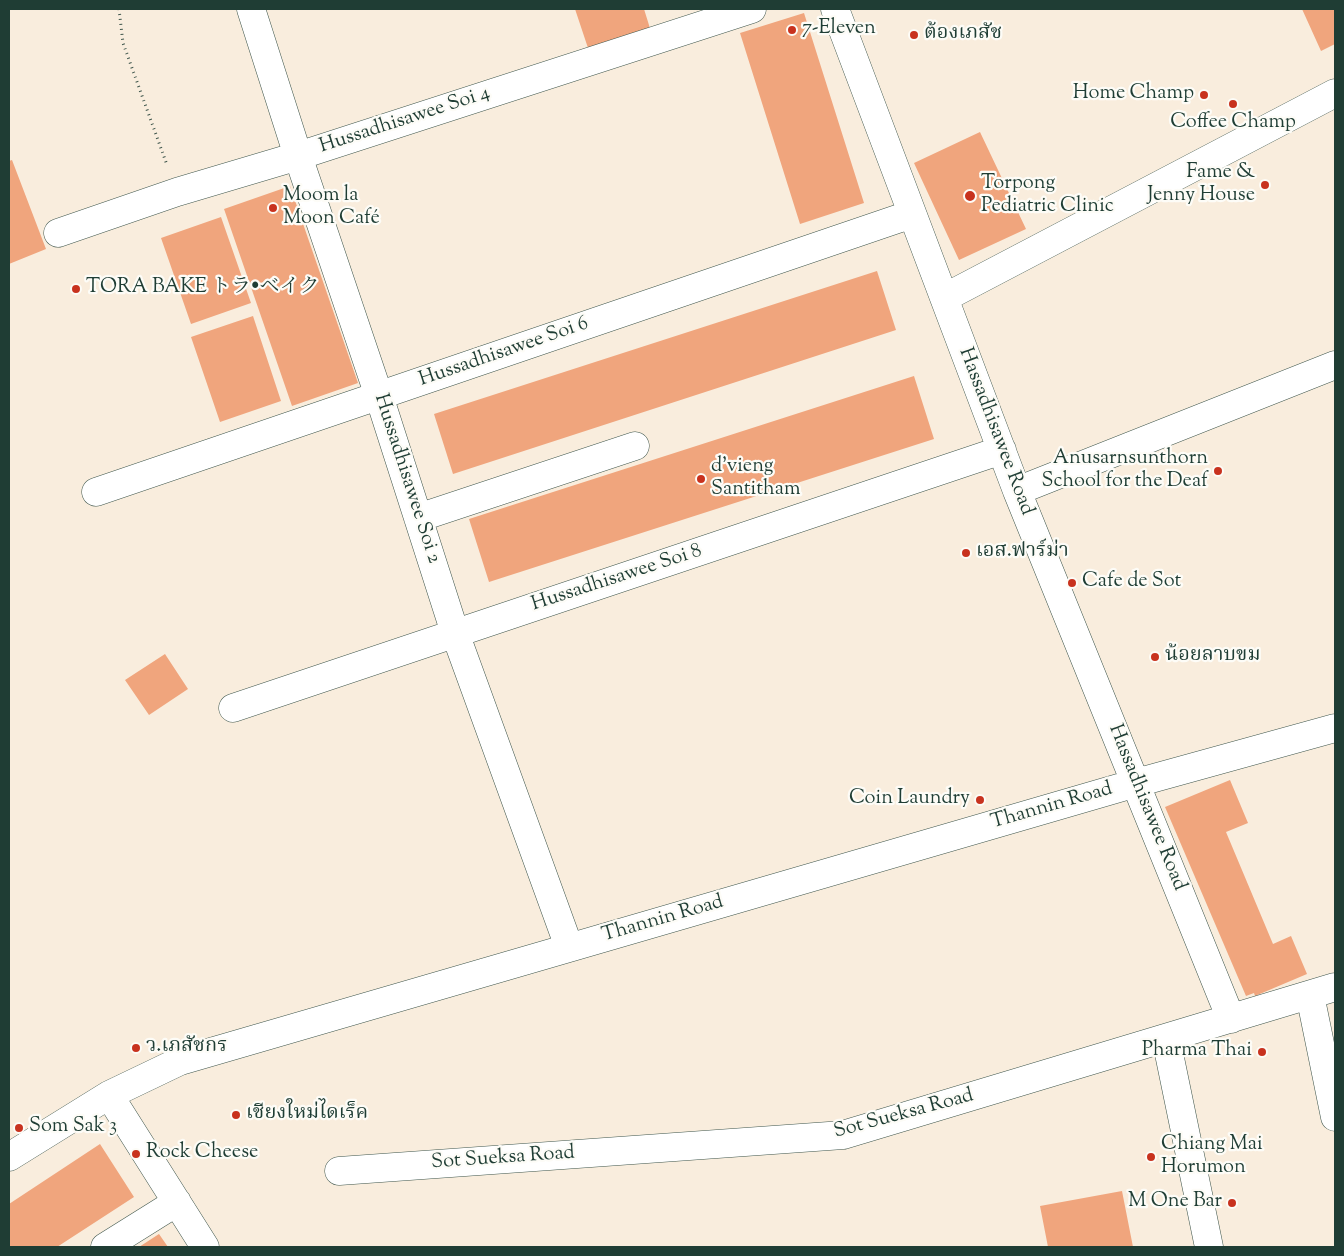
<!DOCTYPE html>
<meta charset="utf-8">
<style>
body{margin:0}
#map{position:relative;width:1344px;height:1256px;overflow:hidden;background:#f9eddd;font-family:"Sorts Mill Goudy",serif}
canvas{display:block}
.frame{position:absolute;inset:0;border:10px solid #1f3d34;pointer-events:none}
</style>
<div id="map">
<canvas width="1344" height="1256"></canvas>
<div class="frame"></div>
</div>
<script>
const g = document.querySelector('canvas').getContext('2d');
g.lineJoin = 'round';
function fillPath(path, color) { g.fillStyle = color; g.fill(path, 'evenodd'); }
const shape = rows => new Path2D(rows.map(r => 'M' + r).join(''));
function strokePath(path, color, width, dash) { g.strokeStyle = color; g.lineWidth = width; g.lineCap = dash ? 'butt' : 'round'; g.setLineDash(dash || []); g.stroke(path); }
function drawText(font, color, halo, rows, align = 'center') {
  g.font = font + ' "Sorts Mill Goudy","Noto Serif JP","Noto Serif Thai",serif'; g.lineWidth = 4.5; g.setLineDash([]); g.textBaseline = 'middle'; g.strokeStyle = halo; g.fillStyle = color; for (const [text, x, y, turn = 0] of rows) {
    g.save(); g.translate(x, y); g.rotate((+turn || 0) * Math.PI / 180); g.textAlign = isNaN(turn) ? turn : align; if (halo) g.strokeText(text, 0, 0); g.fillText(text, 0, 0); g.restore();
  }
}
fillPath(shape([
 [575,9,644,9,653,38,591,57],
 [1302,9,1335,9,1335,44,1321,51],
 [804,13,864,203,800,224,740,33],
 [980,132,1026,229,959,260,914,163],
 [12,160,46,249,9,264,9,161],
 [290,186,358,383,292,406,224,209],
 [221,217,251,303,191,324,161,238],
 [877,271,896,330,453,474,434,414],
 [253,316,281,401,220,422,191,337],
 [914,376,934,439,489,582,469,519],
 [165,654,188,689,149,715,125,680],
 [1230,780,1248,823,1226,832,1273,944,1291,936,1307,974,1255,996,1254,993,1246,996,1165,807],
 [100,1144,134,1197,57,1247,9,1247,9,1204],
 [1122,1191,1133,1247,1048,1247,1040,1206],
 [159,1234,168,1247,139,1247]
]), '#f0a57d');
const minor = shape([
 [251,9,298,156,379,396,455,633,569,947],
 [835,9,1017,491,1231,1019],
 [58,233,177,192,298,156,752,9],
 [944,298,1335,93],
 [1017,491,1335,365],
 [96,492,912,214],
 [418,518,635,446],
 [233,708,1002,450],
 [1310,995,1335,1117],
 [1166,1039,1209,1247],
 [109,1095,205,1247],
 [9,1157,109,1095,180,1061,1136,783,1335,728],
 [339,1171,843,1135,1335,987],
 [105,1247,177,1202]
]);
strokePath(minor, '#40574d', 29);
strokePath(shape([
 [119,9,123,43,167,165]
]), '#40574d', 3, [1, 4]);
strokePath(minor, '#fff', 28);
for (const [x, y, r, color] of [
 [792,30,5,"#c8321e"],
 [914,35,5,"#c8321e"],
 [1204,95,5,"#c8321e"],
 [1233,104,5,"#c8321e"],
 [1265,185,5,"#c8321e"],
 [970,196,6,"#c8321e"],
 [273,208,5,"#c8321e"],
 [76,289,5,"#c8321e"],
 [1218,471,5,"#c8321e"],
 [701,479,5,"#c8321e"],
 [966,553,5,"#c8321e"],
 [1072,583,5,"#c8321e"],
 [1155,657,5,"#c8321e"],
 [980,800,5,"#c8321e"],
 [136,1048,5,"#c8321e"],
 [1262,1052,5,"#c8321e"],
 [236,1115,5,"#c8321e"],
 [19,1128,5,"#c8321e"],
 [136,1154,5,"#c8321e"],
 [1151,1157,5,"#c8321e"],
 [1232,1203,5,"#c8321e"]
]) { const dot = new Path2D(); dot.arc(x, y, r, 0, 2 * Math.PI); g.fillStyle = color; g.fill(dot); strokePath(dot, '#fdfcf7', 2); }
drawText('20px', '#1f3d34', '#fdfcf7', [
 ["7-Eleven",802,30],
 ["ต้องเภสัช",924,35],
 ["Home Champ",1194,95,"right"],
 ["Coffee Champ",1233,124,"center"],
 ["Fame &",1255,174,"right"],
 ["Jenny House",1255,197,"right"],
 ["Torpong",981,185],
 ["Pediatric Clinic",981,208],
 ["Moom la",283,197],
 ["Moon Café",283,220],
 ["TORA BAKE トラ•ベイク",86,289],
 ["Anusarnsunthorn",1208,460,"right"],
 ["School for the Deaf",1208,483,"right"],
 ["d'vieng",711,468],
 ["Santitham",711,491],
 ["เอส.ฟาร์ม่า",976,553],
 ["Cafe de Sot",1082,583],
 ["น้อยลาบขม",1165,657],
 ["Coin Laundry",970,800,"right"],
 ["ว.เภสัชกร",146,1048],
 ["Pharma Thai",1252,1052,"right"],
 ["เชียงใหม่ไดเร็ค",246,1115],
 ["Som Sak 3",29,1128],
 ["Chiang Mai",1161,1146],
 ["Horumon",1161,1169],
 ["Rock Cheese",146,1154],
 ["M One Bar",1222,1203,"right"]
], 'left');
drawText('20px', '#1f3d34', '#fdfcf7', [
 ["Hussadhisawee Soi 4",405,121,-18],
 ["Hussadhisawee Soi 6",504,353,-19],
 ["Hassadhisawee Road",995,432,69],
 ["Hussadhisawee Soi 2",406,479,72],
 ["Hussadhisawee Soi 8",617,579,-18],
 ["Thannin Road",1052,807,-16],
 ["Hassadhisawee Road",1146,808,68],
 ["Thannin Road",663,920,-16],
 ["Sot Sueksa Road",904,1115,-15],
 ["Sot Sueksa Road",503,1159,-4]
]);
</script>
